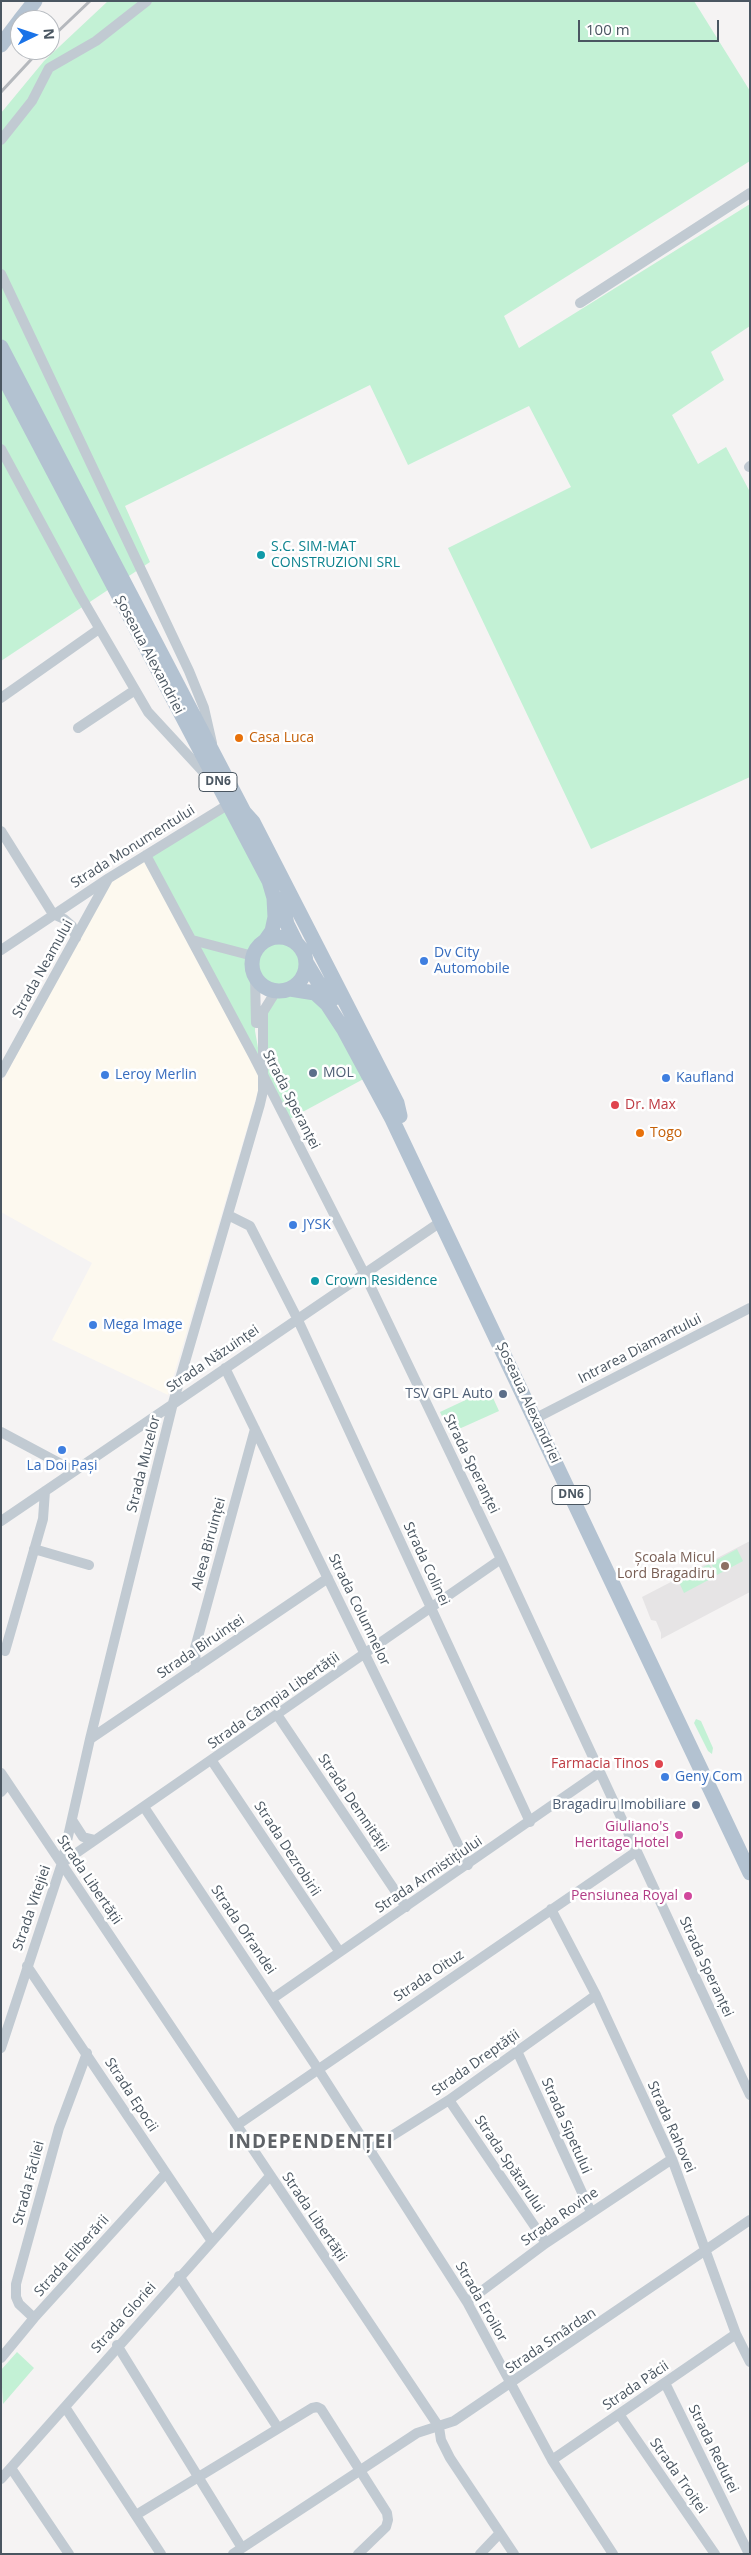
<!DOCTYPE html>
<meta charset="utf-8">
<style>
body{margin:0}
#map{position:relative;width:751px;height:2555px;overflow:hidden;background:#f5f3f3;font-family:"Open Sans",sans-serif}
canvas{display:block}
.frame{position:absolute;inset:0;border:2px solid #4a5661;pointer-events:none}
.north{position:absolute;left:10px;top:10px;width:50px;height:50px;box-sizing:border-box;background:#fff;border:1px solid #b7bbc0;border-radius:50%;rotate:86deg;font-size:14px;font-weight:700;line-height:20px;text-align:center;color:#4a5661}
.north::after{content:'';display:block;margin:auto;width:18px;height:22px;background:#1a73e8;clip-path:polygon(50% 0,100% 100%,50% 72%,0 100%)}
.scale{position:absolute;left:578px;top:20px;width:141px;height:22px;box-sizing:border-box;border:2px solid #4a5661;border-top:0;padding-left:6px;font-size:15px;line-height:18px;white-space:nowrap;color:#4a5661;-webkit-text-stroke:4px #fff;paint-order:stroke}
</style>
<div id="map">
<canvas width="751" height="2555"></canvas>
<div class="frame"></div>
<div class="north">N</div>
<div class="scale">100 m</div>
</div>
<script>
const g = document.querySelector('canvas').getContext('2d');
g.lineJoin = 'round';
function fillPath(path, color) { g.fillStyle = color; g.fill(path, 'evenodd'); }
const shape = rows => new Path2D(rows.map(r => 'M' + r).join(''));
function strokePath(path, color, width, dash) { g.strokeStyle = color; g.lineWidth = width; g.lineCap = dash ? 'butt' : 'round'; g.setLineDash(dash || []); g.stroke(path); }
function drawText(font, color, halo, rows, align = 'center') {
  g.font = font + ' "Open Sans",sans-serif'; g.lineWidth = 5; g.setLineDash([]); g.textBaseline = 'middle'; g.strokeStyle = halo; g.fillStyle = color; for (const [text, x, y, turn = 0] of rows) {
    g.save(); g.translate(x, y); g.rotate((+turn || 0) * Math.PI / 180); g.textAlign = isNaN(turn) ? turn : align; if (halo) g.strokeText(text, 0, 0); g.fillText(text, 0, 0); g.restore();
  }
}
fillPath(shape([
 [146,855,263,1074,168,1395,52,1340,92,1263,1,1212,1,1084,108,885]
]), '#fdf9ef');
fillPath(shape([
 [750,1541,750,1592,661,1639,661,1633,656,1621,651,1620,642,1597]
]), '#e6e4e5');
fillPath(shape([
 [108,1,694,1,750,91,750,161,504,316,519,348,750,204,750,326,711,352,724,380,672,415,698,464,726,447,750,492,750,777,591,849,448,548,571,487,529,406,408,465,370,385,125,506,150,562,1,661,1,113,44,61],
 [229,804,264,870,273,937,290,939,301,949,305,955,305,970,297,984,315,993,369,1076,286,1121,146,855],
 [256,977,268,988,276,991,262,1021,262,1070,255,1031],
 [489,1389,499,1411,450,1433,440,1412],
 [737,1549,743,1561,717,1575,711,1563],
 [709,1564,716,1576,684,1593,678,1580],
 [696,1719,701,1721,713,1748,712,1754,708,1751,694,1723],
 [17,2352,34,2368,3,2404,1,2370]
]), '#c3f1d5');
strokePath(shape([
 [1,140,32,101,49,68,96,41,147,1],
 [1,274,189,671,204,708,212,743],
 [580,303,750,193],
 [1,449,80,595,148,712,209,778],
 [749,467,750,466],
 [1,698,99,629],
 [78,728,135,690],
 [1,831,53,914,64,919,72,926,76,938],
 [146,855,254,1057,365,1275,501,1559,750,2095],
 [192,940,253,956],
 [1,950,109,878,229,804],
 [255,976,256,1023],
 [1,1073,108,879],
 [228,1215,250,1226,297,1318,530,1822],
 [225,1368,468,1865],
 [542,1415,750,1308],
 [1,1432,74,1471],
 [1,1521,442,1221],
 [34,1549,89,1565],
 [5,1651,43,1519,45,1491],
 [196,1668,195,1648,255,1429],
 [278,1716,406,1907],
 [90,1739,328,1578],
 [212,1761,339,1951],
 [1,1773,439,2427,441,2440,450,2458,514,2554],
 [1,1792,8,1784],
 [144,1807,318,2069,467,2302,552,2460,613,2554],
 [72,1820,83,1837,95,1840],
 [62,1863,501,1559],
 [551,1909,596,1995,672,2159,736,2334,750,2362],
 [27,1966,211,2240],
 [272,1999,600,1772],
 [1,2048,62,1863,90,1739,173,1403,260,1104,263,1091,263,1012,276,991],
 [517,2051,591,2212],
 [449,2100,546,2243],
 [237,2125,637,1851],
 [371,2149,449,2100,596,1995],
 [179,2276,278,2428],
 [467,2302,546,2243,672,2159],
 [34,2318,19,2304,16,2297,16,2284,59,2128,87,2053],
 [117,2345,242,2548],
 [1,2358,34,2318,166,2173],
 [665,2383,749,2554],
 [65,2407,161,2554],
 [619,2414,715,2554],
 [552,2460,736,2334],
 [11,2468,69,2554],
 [1,2479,270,2176],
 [136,2515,312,2408,317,2407,321,2409,387,2513,388,2520,386,2527,358,2554],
 [233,2554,417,2433,454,2421,750,2220],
 [480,2554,500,2533]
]), '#c1cad2', 10);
strokePath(shape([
 [20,20,35,1],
 [1,45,20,20],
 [1,347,244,812,253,822,397,1103,400,1116],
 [1,372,269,881,274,898,275,917,272,931,265,941],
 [281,899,287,924,297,944],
 '252 964a27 27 0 1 1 54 0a27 27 0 1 1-54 0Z',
 [306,962,318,982,333,999],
 [290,989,315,993,327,1004,344,1030,392,1119,750,1873]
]), '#b3c2d1', 15);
strokePath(shape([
 [50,39,90,1],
 [1,92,40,50]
]), '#b5b8bd', 3);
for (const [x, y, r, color] of [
 [261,555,5,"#0f9aa8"],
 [239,738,5,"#e8710a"],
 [424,961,5,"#3f7fe0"],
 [313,1073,5,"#5c6f8a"],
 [105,1075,5,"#3f7fe0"],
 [666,1078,5,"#3f7fe0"],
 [615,1105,5,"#e0444e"],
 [640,1133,5,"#e8710a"],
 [293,1225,5,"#3f7fe0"],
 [315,1281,5,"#0f9aa8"],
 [93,1325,5,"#3f7fe0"],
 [503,1394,5,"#5c6f8a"],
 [62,1450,5,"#3f7fe0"],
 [725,1566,5,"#8d6e63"],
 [659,1764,5,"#e0444e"],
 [665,1777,5,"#3f7fe0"],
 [696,1805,5,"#5c6f8a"],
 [679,1835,5,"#d1479c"],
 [688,1896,5,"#d1479c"]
]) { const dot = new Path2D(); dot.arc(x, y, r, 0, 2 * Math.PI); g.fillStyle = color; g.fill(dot); strokePath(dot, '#fff', 2); }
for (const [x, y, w] of [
 [218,782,38],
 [571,1495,38]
]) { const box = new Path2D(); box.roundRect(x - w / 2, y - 9.5, w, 19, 4); g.fillStyle = '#fff'; g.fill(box); strokePath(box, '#4a5661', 1); }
drawText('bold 12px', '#4a5661', null, [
 ["DN6",218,782],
 ["DN6",571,1495]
]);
drawText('14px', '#0d838f', '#fff', [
 ["S.C. SIM-MAT",271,547],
 ["CONSTRUZIONI SRL",271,563],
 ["Crown Residence",325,1281]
], 'left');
drawText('14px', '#4a5661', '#fff', [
 ["Șoseaua Alexandriei",149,655,62],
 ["Strada Monumentului",133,847,-32],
 ["Strada Neamului",43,969,-61],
 ["Strada Speranței",291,1100,63],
 ["Intrarea Diamantului",640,1349,-27],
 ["Strada Năzuinței",213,1359,-34],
 ["Șoseaua Alexandriei",528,1403,65],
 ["Strada Muzelor",144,1464,-76],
 ["Strada Speranței",471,1464,64],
 ["Aleea Biruinței",209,1544,-75],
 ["Strada Colinei",426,1564,65],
 ["Strada Columnelor",359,1610,64],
 ["Strada Biruinței",201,1647,-34],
 ["Strada Câmpia Libertății",274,1701,-35],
 ["Strada Demnității",353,1803,56],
 ["Strada Dezrobirii",287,1849,57],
 ["Strada Armistițiului",429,1875,-34],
 ["Strada Libertății",89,1880,56],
 ["Strada Vitejiei",32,1908,-71],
 ["Strada Ofrandei",243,1930,56],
 ["Strada Speranței",706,1967,65],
 ["Strada Oituz",429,1976,-34],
 ["Strada Dreptății",476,2063,-35],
 ["Strada Epocii",131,2095,57],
 ["Strada Sipetului",566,2126,66],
 ["Strada Rahovei",671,2127,66],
 ["Strada Spătarului",509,2164,56],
 ["Strada Făcliei",29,2183,-75],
 ["Strada Libertății",314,2217,56],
 ["Strada Rovine",560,2217,-35],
 ["Strada Eliberării",72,2256,-48],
 ["Strada Eroilor",481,2302,60],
 ["Strada Gloriei",124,2318,-48],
 ["Strada Smârdan",551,2341,-34],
 ["Strada Păcii",636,2386,-34],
 ["Strada Redutei",713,2449,64],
 ["Strada Troiței",678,2476,55]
]);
drawText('14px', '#c56008', '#fff', [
 ["Casa Luca",249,738],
 ["Togo",650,1133]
], 'left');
drawText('14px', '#366cbe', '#fff', [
 ["Dv City",434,953],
 ["Automobile",434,969],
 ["Leroy Merlin",115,1075],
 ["Kaufland",676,1078],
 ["JYSK",303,1225],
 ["Mega Image",103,1325],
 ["La Doi Pași",62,1466,"center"],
 ["Geny Com",675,1777]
], 'left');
drawText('14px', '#4e5e75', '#fff', [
 ["MOL",323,1073,"left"],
 ["TSV GPL Auto",493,1394],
 ["Bragadiru Imobiliare",686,1805]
], 'right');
drawText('14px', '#be3a42', '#fff', [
 ["Dr. Max",625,1105],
 ["Farmacia Tinos",649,1764,"right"]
], 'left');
drawText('14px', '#785e54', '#fff', [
 ["Școala Micul",715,1558],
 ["Lord Bragadiru",715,1574]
], 'right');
drawText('14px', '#b23c85', '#fff', [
 ["Giuliano's",669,1827],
 ["Heritage Hotel",669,1843],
 ["Pensiunea Royal",678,1896]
], 'right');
g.letterSpacing = '1px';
drawText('bold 19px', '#5f6368', '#fff', [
 ["INDEPENDENȚEI",311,2143]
]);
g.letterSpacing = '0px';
</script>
